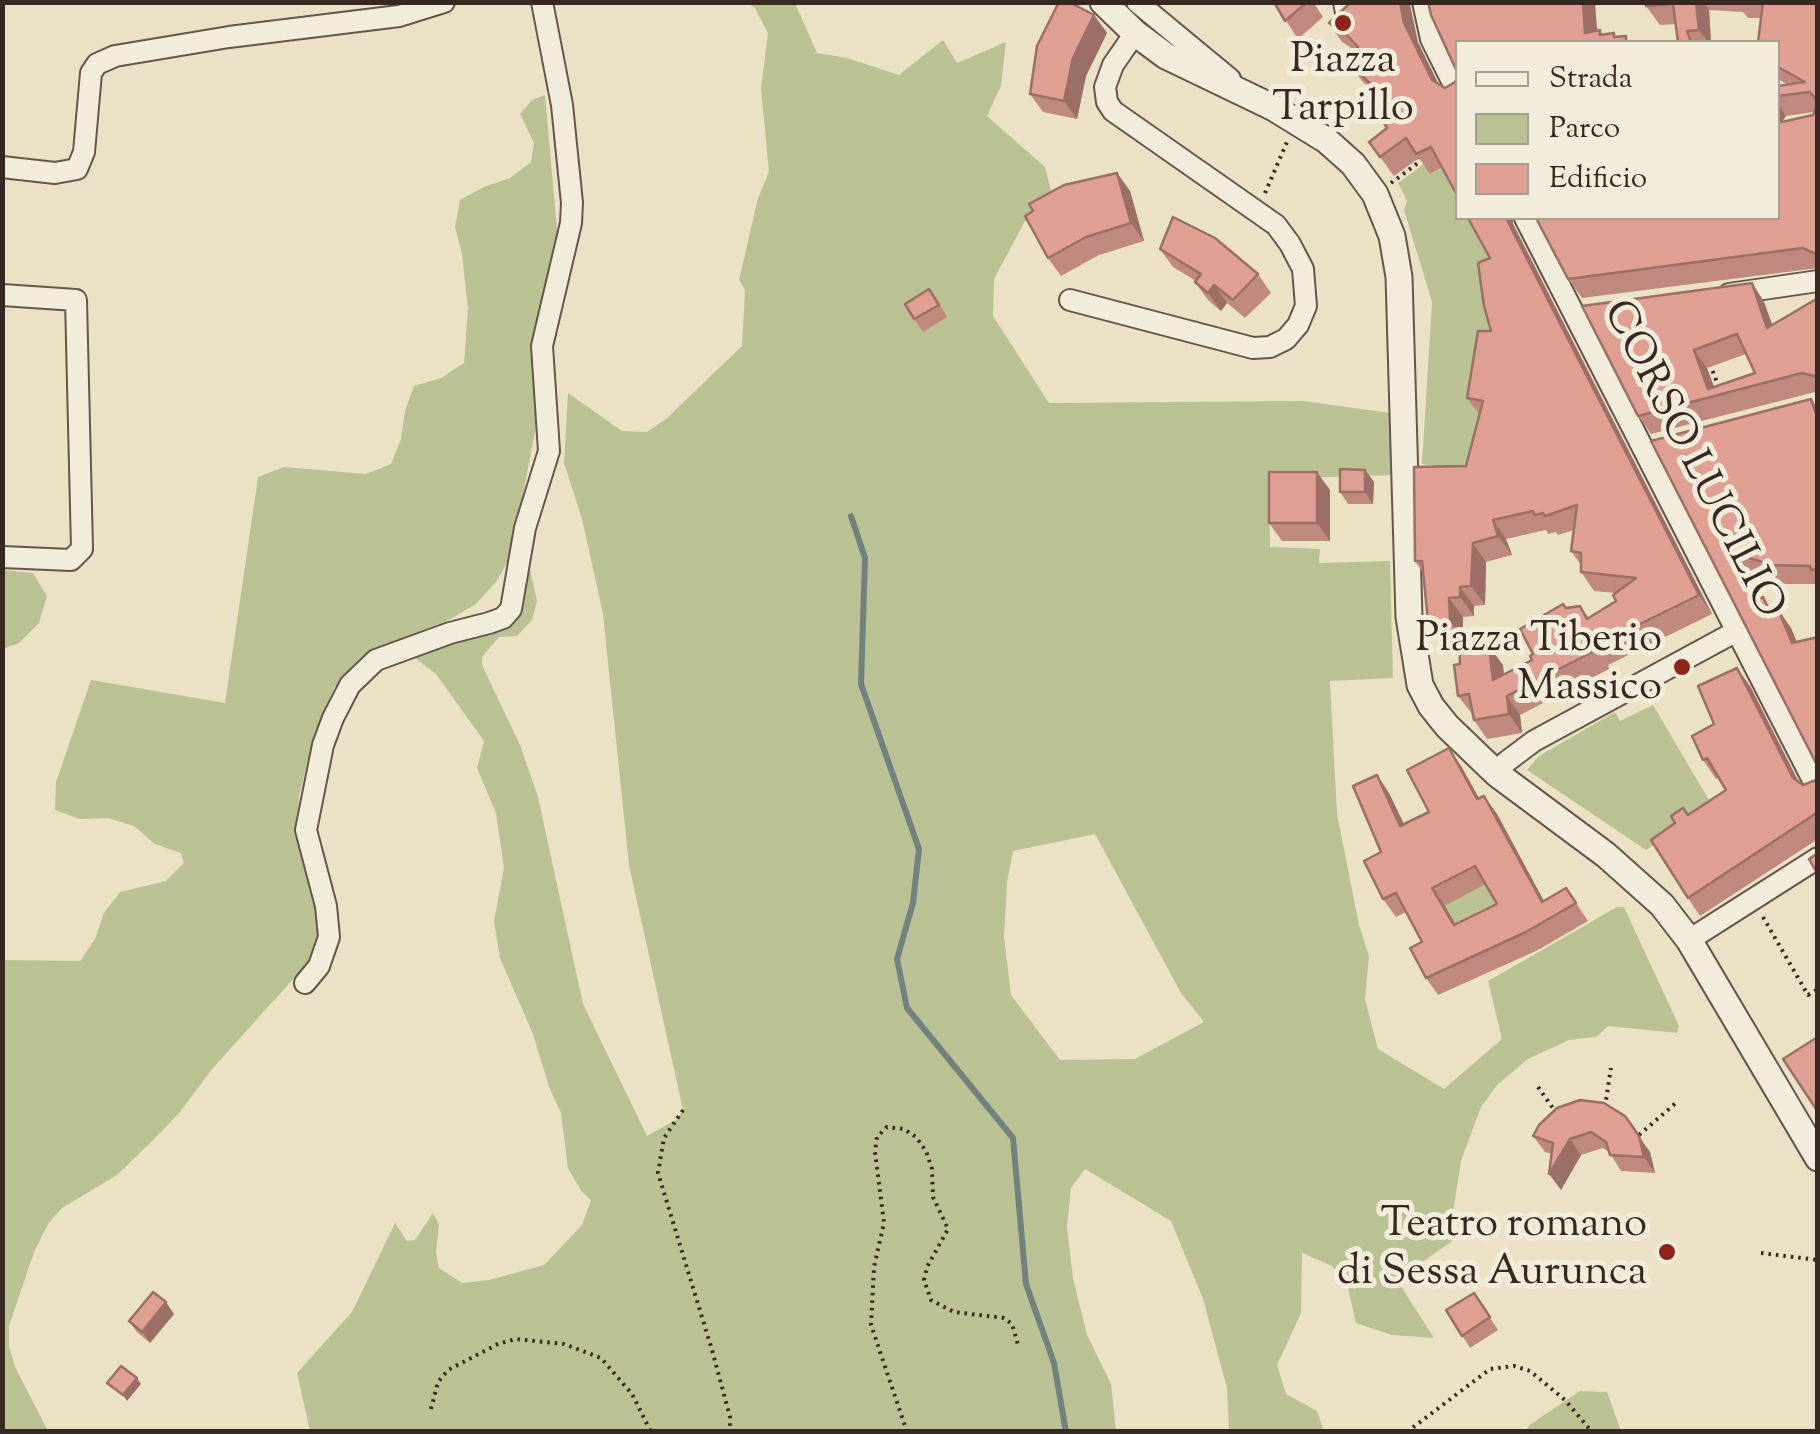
<!DOCTYPE html>
<style>
body{margin:0}
#map{position:relative;width:1820px;height:1434px;overflow:hidden;background:#ebe2c6;font-family:"Sorts Mill Goudy",serif}
canvas{display:block}
.frame{position:absolute;inset:0;border:5px solid #382822;pointer-events:none}
.legend{position:absolute;left:1455px;top:40px;width:325px;height:180px;box-sizing:border-box;background:#f2ecda;border:2px solid #a89e90;margin:0;padding:12px 18px;list-style:none;font-size:30px;color:#382822}
.legend li{display:flex;align-items:center;gap:20px;height:50px}
.legend b{width:50px;border:2px solid #a89e90}
</style>
<div id="map">
<canvas width="1820" height="1434"></canvas>
<div class="frame"></div>
<ul class="legend">
<li><b style="height:12px;background:#f2ecda"></b>Strada</li>
<li><b style="height:28px;background:#bac293"></b>Parco</li>
<li><b style="height:28px;background:#df9f92"></b>Edificio</li>
</ul>
</div>
<script>
const g = document.querySelector('canvas').getContext('2d');
g.lineJoin = 'round';
function fillPath(path, color) { g.fillStyle = color; g.fill(path, 'evenodd'); }
const shape = rows => new Path2D(rows.map(r => 'M' + r).join(''));
function strokePath(path, color, width, dash) { g.strokeStyle = color; g.lineWidth = width; g.lineCap = dash ? 'butt' : 'round'; g.setLineDash(dash || []); g.stroke(path); }
function drawText(font, color, halo, rows, align = 'center') {
  g.font = font + ' "Sorts Mill Goudy",serif'; g.lineWidth = 10; g.setLineDash([]); g.textBaseline = 'middle'; g.strokeStyle = halo; g.fillStyle = color; for (const [text, x, y, turn = 0] of rows) {
    g.save(); g.translate(x, y); g.rotate((+turn || 0) * Math.PI / 180); g.textAlign = isNaN(turn) ? turn : align; if (halo) g.strokeText(text, 0, 0); g.fillText(text, 0, 0); g.restore();
  }
}
fillPath(shape([
 [747,3,795,3,817,53,847,58,899,75,943,40,957,63,1006,42,1001,86,987,116,1045,167,1053,199,1025,221,994,279,993,316,1049,403,1303,401,1390,413,1393,475,1269,479,1270,547,1320,549,1319,563,1390,561,1393,678,1330,681,1337,814,1359,925,1369,956,1365,999,1378,1049,1444,1089,1502,1039,1488,981,1617,907,1624,907,1679,1026,1677,1033,1608,1026,1596,1037,1569,1040,1528,1059,1497,1085,1481,1107,1461,1161,1450,1232,1455,1239,1397,1280,1434,1338,1392,1335,1356,1323,1348,1288,1332,1266,1302,1253,1301,1313,1277,1365,1286,1394,1317,1411,1324,1431,1229,1431,1227,1388,1203,1299,1171,1221,1085,1169,1071,1188,1067,1227,1073,1278,1087,1335,1111,1384,1116,1431,310,1431,297,1373,352,1312,395,1223,407,1241,415,1240,433,1213,439,1224,436,1252,439,1268,462,1283,489,1280,544,1265,582,1225,591,1200,582,1192,568,1168,561,1113,549,1087,533,1034,500,958,494,921,504,868,496,813,477,768,484,741,436,674,415,658,512,618,530,569,537,601,532,620,517,636,499,637,482,657,482,665,520,745,538,797,583,1004,647,1136,677,1119,683,1110,629,865,603,614,582,519,564,463,568,393,622,431,647,432,666,419,742,346,745,290,739,280,758,198,769,172,761,88,768,33,755,8],
 [1095,834,1181,993,1204,1022,1135,1059,1060,1060,1011,995,1004,937,1007,883,1013,851],
 [545,95,558,241,530,344,536,427,511,556,496,582,476,604,449,620,390,643,359,663,334,688,314,734,299,797,297,840,316,904,320,930,314,956,212,1069,180,1112,156,1137,117,1175,62,1208,48,1224,34,1252,9,1326,9,1347,16,1369,48,1431,3,1432,3,960,80,961,95,939,104,913,120,892,166,881,184,863,181,853,155,844,134,826,108,818,80,819,55,810,56,782,91,680,225,703,258,477,284,467,366,474,391,464,401,439,405,411,414,386,441,378,464,363,468,309,462,254,455,227,460,200,484,187,510,178,531,162,534,143,520,114,532,100],
 [1424,164,1444,166,1457,192,1458,218,1470,218,1497,265,1497,325,1468,472,1422,464,1432,302,1404,210,1407,201,1398,183],
 [3,570,33,573,47,596,39,623,19,643,3,649],
 [1653,705,1713,807,1646,850,1527,770,1539,756,1615,712,1620,721],
 [1487,883,1510,922,1466,943,1445,906],
 [1580,1391,1607,1392,1621,1431,1525,1431,1531,1424]
]), '#bac293');
strokePath(shape([
 [851,516,865,558,861,684,919,849,913,903,897,959,907,1008,1013,1138,1026,1284,1054,1363,1066,1432]
]), '#73817e', 6);
const minor = shape([
 [1137,2,1230,79],
 [1344,2,1346,13],
 [1423,2,1431,39,1458,93],
 [2,167,55,173,77,169,84,152,91,73,97,64,115,56,229,37,399,16,444,2],
 [1525,218,1818,790],
 [1729,294,1818,281],
 [2,295,76,300,82,549,71,560,2,557],
 [1070,300,1253,348,1270,347,1286,339,1298,325,1306,306,1303,269,1290,244,1276,225,1113,111,1107,102,1105,87,1113,65,1135,33],
 [1497,774,1506,762,1534,741,1735,632],
 [1689,940,1818,858],
 [305,983,319,966,329,937,326,906,306,830,323,745,333,718,350,685,376,660,450,633,489,623,503,618,511,609,525,528,549,451,542,346,571,223,572,203,562,105,542,2]
]);
const tertiary = shape([
 [1103,2,1135,33,1166,56,1274,108,1326,140,1353,164,1375,194,1392,236,1399,277,1409,617,1420,685,1431,706,1447,726,1497,774,1606,855,1662,905,1689,940,1818,1158]
]);
strokePath(minor, '#65564b', 24);
strokePath(tertiary, '#65564b', 29);
strokePath(shape([
 [1391,183,1418,163,1417,157],
 [1265,193,1287,142],
 [1710,364,1719,388],
 [1763,917,1808,995,1818,989],
 [1538,1087,1557,1114],
 [1605,1107,1611,1068],
 [683,1110,664,1138,658,1173,712,1350,730,1417,730,1432],
 [1639,1135,1677,1102],
 [1761,1253,1818,1260],
 [431,1409,438,1382,448,1370,498,1344,516,1339,564,1344,601,1358,632,1394,651,1432],
 [907,1432,871,1325,874,1267,884,1223,875,1152,877,1137,887,1127,904,1129,916,1137,926,1151,932,1169,933,1197,948,1229,927,1267,924,1280,931,1300,954,1312,1004,1318,1012,1324,1019,1348],
 [1407,1432,1490,1369,1514,1366,1530,1371,1565,1400,1592,1432]
]), '#382822', 4, [2.5, 5]);
strokePath(minor, '#f2ecda', 20);
strokePath(tertiary, '#f2ecda', 25);
fillPath(shape([
 [1274,2,1313,2,1323,17,1298,39],
 [1351,2,1410,2,1410,5,1442,167,1430,174,1419,158,1394,176,1369,142,1387,128,1388,116,1385,103,1362,81,1348,62,1356,51,1342,42,1329,23],
 [1645,2,1818,2,1818,268,1582,298,1568,279,1778,218,1778,86,1788,85,1778,79,1778,42,1761,18,1748,18,1743,12,1709,10,1711,42,1678,42,1676,24,1660,25,1646,6],
 [1814,112,1813,115,1782,122,1786,116],
 [1094,15,1107,33,1086,76,1077,119,1043,112,1030,94],
 [1117,173,1130,191,1144,241,1099,255,1061,276,1048,258],
 [1468,218,1513,218,1513,224,1712,614,1608,665,1609,669,1520,715,1522,733,1487,739,1474,720,1473,715,1458,696,1460,664,1459,640,1441,640,1428,621,1423,573,1415,561,1466,466,1479,414,1467,398,1491,331,1490,258],
 [1546,530,1548,534,1556,532,1558,535,1574,530,1571,551,1581,565,1581,572,1594,591,1615,593,1616,601,1589,618,1580,606,1566,608,1533,654,1532,660,1504,675,1503,665,1463,638,1463,617,1474,616,1474,606,1485,605,1486,562,1512,555,1506,539],
 [1160,249,1258,274,1271,293,1245,318,1227,303,1221,311,1208,300,1195,282,1196,281,1173,267],
 [1752,283,1764,302,1772,325,1818,298,1818,392,1815,392,1651,434,1638,416],
 [1746,354,1755,373,1714,387,1707,368],
 [938,301,947,317,923,332,914,319],
 [1811,399,1818,408,1818,584,1785,584,1742,570,1757,600,1763,597,1772,611,1791,628,1797,642,1818,637,1818,839,1700,916,1688,898,1688,815,1726,790,1718,778,1716,779,1703,760,1714,724,1750,686,1798,782,1803,785,1816,780,1817,765,1651,441],
 [1365,470,1374,482,1373,504,1348,504,1340,492],
 [1330,490,1330,541,1282,541,1269,523],
 [1461,766,1479,798,1497,814,1544,901,1566,888,1588,921,1538,950,1438,995,1426,978,1422,942,1406,912,1396,917,1383,899,1377,775,1389,793,1404,824,1429,812],
 [1486,884,1497,904,1456,925,1445,906],
 [1557,1108,1650,1152,1655,1173,1621,1171,1609,1152,1603,1148,1581,1155,1561,1190,1552,1154,1545,1152,1533,1136],
 [1474,1293,1498,1330,1470,1348,1446,1310],
 [174,1314,150,1343,137,1332,129,1321]
]), '#c0897e');
fillPath(shape([
 [1400,2,1410,2,1410,5,1418,42,1446,99,1432,80,1404,23],
 [1583,2,1595,2,1598,42,1585,33],
 [1696,2,1704,2,1709,10,1711,42,1708,42,1699,30],
 [1094,15,1107,33,1086,76,1077,119,1064,101,1073,58],
 [1778,104,1786,116,1778,127],
 [1117,173,1130,191,1144,241,1131,223],
 [1506,218,1513,218,1513,224,1712,614,1699,595],
 [1752,283,1764,302,1780,346,1767,328],
 [1214,285,1227,303,1221,311,1208,293],
 [1694,350,1707,368,1717,395,1708,389],
 [1365,470,1374,482,1373,504,1365,492],
 [1317,472,1330,490,1330,541,1317,523],
 [1493,520,1506,539,1512,555,1498,536],
 [1473,543,1486,562,1485,605,1471,586],
 [1730,552,1742,570,1767,620,1754,601],
 [1460,587,1474,606,1474,616,1460,597],
 [1449,598,1463,617,1463,640,1450,621],
 [1778,609,1791,628,1805,662,1792,643],
 [1489,646,1503,665,1506,699,1493,680],
 [1737,668,1750,686,1806,796,1793,778],
 [1507,696,1520,715,1522,733,1509,714],
 [1449,748,1461,766,1489,817,1477,799],
 [1377,775,1389,793,1413,844,1400,826],
 [1484,796,1497,814,1554,920,1542,902],
 [1432,888,1445,906,1466,943,1454,925],
 [1625,1116,1650,1152,1655,1173,1644,1157],
 [1570,1139,1581,1155,1561,1190,1549,1174],
 [166,1302,174,1314,150,1343,142,1332],
 [137,1378,141,1384,127,1401,123,1395]
]), '#9c6f66');
const building = shape([
 [1059,2,1069,2,1094,15,1073,58,1064,101,1030,94,1037,46,1059,2],
 [1274,2,1307,2,1285,21,1274,2],
 [1351,2,1400,2,1404,23,1432,80,1445,88,1455,82,1458,77,1458,197,1431,147,1416,154,1406,138,1380,157,1369,142,1387,128,1382,120,1388,116,1381,105,1388,101,1348,62,1358,47,1346,34,1329,23,1351,2],
 [1428,2,1583,2,1585,33,1600,30,1600,35,1614,33,1614,37,1626,36,1626,42,1637,42,1458,42,1458,74,1431,15,1428,2],
 [1645,2,1696,2,1699,30,1687,31,1691,42,1678,42,1673,4,1646,6,1645,2],
 [1763,2,1818,2,1818,102,1810,92,1778,96,1778,86,1805,82,1778,67,1778,42,1758,42,1763,2],
 [1818,104,1818,255,1803,248,1568,279,1536,218,1778,218,1778,120,1782,122,1813,115,1818,104],
 [1117,173,1131,223,1086,237,1048,258,1025,216,1033,211,1029,204,1064,185,1117,173],
 [1173,217,1215,238,1258,274,1233,300,1214,285,1208,293,1195,282,1201,274,1160,249,1173,217],
 [1468,218,1506,218,1699,595,1595,646,1596,650,1507,696,1509,714,1474,720,1469,694,1458,696,1454,665,1460,664,1459,639,1482,636,1489,646,1493,680,1532,660,1530,656,1533,654,1520,629,1563,604,1566,608,1580,606,1587,619,1616,601,1613,595,1636,578,1581,572,1581,553,1571,551,1577,505,1545,516,1543,513,1535,515,1533,511,1493,520,1498,536,1473,543,1471,586,1460,587,1460,597,1449,598,1450,621,1428,621,1422,561,1415,561,1414,467,1466,466,1483,401,1467,398,1478,331,1491,331,1484,306,1478,263,1490,258,1468,218],
 [1752,283,1767,328,1818,298,1818,375,1814,376,1802,373,1638,416,1582,306,1752,283],
 [1737,334,1755,373,1708,389,1694,350,1737,334],
 [929,289,939,305,914,319,905,304,929,289],
 [1811,399,1818,419,1818,569,1811,570,1810,566,1772,565,1730,552,1754,601,1763,597,1770,612,1778,609,1792,643,1818,637,1818,812,1688,898,1651,840,1675,823,1671,816,1683,808,1688,815,1726,790,1707,758,1703,760,1692,736,1714,724,1698,686,1737,668,1793,778,1803,785,1816,780,1817,765,1651,441,1811,399],
 [1340,469,1365,470,1365,492,1340,492,1340,469],
 [1269,472,1317,472,1317,523,1269,523,1269,472],
 [1449,748,1477,799,1484,796,1542,902,1566,888,1576,903,1526,932,1426,978,1410,948,1422,942,1396,893,1383,899,1364,861,1381,852,1353,786,1377,775,1400,826,1429,812,1407,770,1449,748],
 [1475,866,1497,904,1454,925,1432,888,1475,866],
 [1818,853,1818,875,1809,859,1818,853],
 [1816,1038,1818,1039,1818,1112,1783,1059,1816,1038],
 [1580,1100,1604,1103,1625,1116,1639,1136,1644,1157,1610,1155,1606,1142,1591,1132,1570,1139,1549,1174,1553,1143,1533,1136,1539,1125,1557,1108,1580,1100],
 [153,1292,166,1302,142,1332,129,1321,153,1292],
 [1474,1293,1490,1317,1462,1336,1446,1310,1474,1293],
 [121,1366,137,1378,123,1395,107,1383,121,1366]
]);
fillPath(building, '#df9f92');
strokePath(building, '#9c6f66', 2.5);
for (const [x, y, r, color] of [
 [1343,23,10,"#8f2418"],
 [1682,667,10,"#8f2418"],
 [1667,1252,10,"#8f2418"]
]) { const dot = new Path2D(); dot.arc(x, y, r, 0, 2 * Math.PI); g.fillStyle = color; g.fill(dot); strokePath(dot, '#f2ecda', 4); }
drawText('42px', '#382822', '#f2ecda', [
 ["Piazza",1343,64,"center"],
 ["Tarpillo",1343,112,"center"],
 ["Piazza Tiberio",1662,643],
 ["Massico",1662,691],
 ["Teatro romano",1647,1228],
 ["di Sessa Aurunca",1647,1276]
], 'right');
drawText('42px', '#382822', '#f2ecda', [
 ["CORSO LUCILIO",1690,461,63]
]);
</script>
